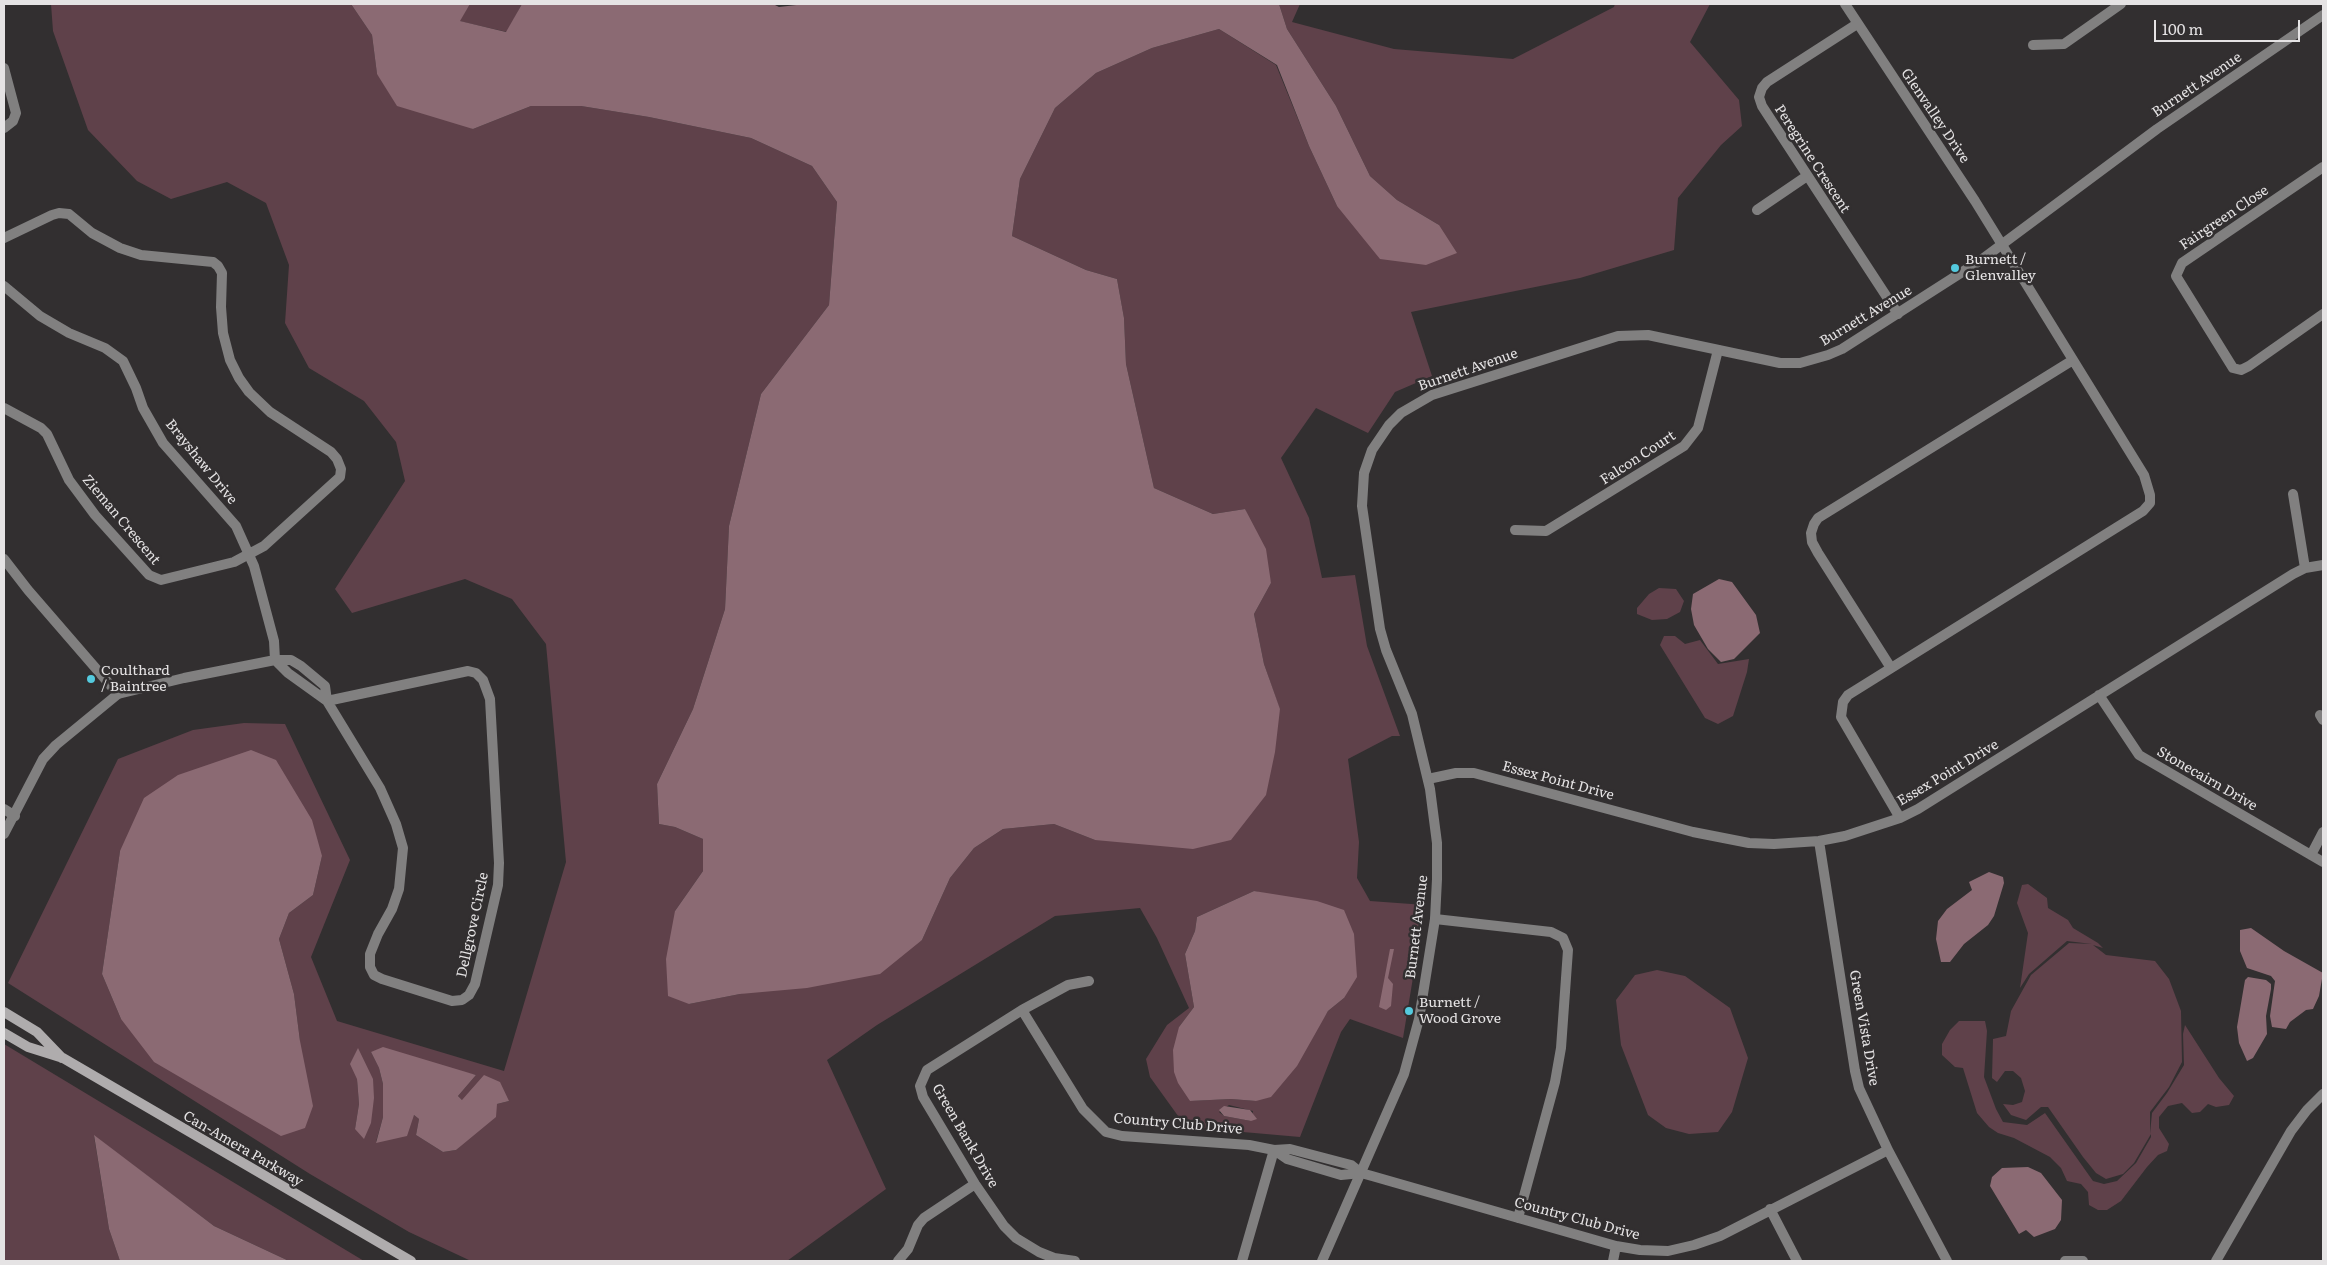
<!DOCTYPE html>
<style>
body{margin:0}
#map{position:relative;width:2327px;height:1265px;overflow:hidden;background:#322f30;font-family:Literata,serif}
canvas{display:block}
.frame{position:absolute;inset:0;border:5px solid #e5e3e4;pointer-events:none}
.scale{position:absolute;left:2154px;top:20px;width:146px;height:22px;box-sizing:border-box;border:2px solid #e5e3e4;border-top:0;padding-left:6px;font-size:15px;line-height:18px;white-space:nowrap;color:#e5e3e4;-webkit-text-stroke:4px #322f30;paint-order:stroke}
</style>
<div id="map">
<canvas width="2327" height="1265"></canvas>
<div class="frame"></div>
<div class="scale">100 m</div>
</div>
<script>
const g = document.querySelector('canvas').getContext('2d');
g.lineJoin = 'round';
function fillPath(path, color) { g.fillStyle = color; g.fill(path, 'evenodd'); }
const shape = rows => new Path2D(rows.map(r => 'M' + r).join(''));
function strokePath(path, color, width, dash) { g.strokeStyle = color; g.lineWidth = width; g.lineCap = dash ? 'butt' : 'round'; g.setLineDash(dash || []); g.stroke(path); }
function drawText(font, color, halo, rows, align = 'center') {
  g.font = font + ' Literata,serif'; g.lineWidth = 5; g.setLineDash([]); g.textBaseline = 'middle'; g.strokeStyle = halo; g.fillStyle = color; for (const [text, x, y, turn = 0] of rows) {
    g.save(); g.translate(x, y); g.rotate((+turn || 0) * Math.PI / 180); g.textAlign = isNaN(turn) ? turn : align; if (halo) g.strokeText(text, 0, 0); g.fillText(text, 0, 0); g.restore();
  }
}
fillPath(shape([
 [51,4,351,4,372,35,377,74,473,129,531,106,581,106,649,117,751,138,812,166,837,202,829,305,761,394,729,526,725,609,693,709,657,784,659,824,675,827,703,839,703,871,675,911,689,1004,740,994,922,940,950,878,974,848,1003,829,1054,824,1095,840,1280,710,1264,664,1254,614,1271,583,1245,509,1213,514,1154,488,1126,364,1124,318,1117,279,1086,270,1012,236,1020,179,1055,108,1096,73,1152,48,1219,29,1276,65,1309,146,1337,206,1439,225,1397,200,1370,176,1336,106,1287,29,1279,4,1300,4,1292,22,1394,49,1513,59,1614,7,1615,4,1710,4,1690,42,1739,100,1742,126,1721,145,1678,198,1674,250,1580,278,1411,312,1432,376,1395,392,1368,433,1316,408,1281,458,1309,518,1322,578,1355,575,1367,646,1400,736,1392,736,1348,759,1359,842,1357,878,1370,901,1425,905,1403,1038,1350,1019,1341,1032,1300,1137,1186,1127,1150,1077,1146,1059,1167,1025,1189,1008,1157,938,1140,908,1055,916,877,1025,827,1060,886,1189,787,1261,471,1261,409,1232,310,1174,8,983,118,759,193,730,244,723,285,724,350,860,311,957,337,1021,504,1071,566,862,546,644,512,599,465,579,352,613,335,589,405,481,396,442,364,401,309,368,285,323,289,265,266,203,227,182,171,199,137,181,88,130,53,31],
 [120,851,322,856,313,895,289,913,279,939,294,994,300,1041,121,1019,102,974],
 [1254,891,1281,897,1344,998,1328,1011,1312,1036,1256,1101,1231,1099,1190,1101,1179,1027,1194,1007,1185,954,1195,931,1197,917],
 [371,1052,476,1075,458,1096,462,1100,509,1101,497,1104,456,1150,443,1152,416,1135,419,1119,414,1115,376,1142,383,1117,383,1084,379,1068],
 [357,1079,371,1123,355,1129,359,1104],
 [1229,1105,1253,1111,1251,1121,1224,1116,1219,1112],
 [470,4,522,4,507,32,459,21],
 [1659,588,1676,589,1684,601,1680,612,1667,619,1652,620,1637,614,1637,608,1649,594],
 [1664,636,1675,636,1685,644,1700,640,1718,664,1749,659,1747,672,1733,716,1718,724,1705,718,1660,645],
 [2028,884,2047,898,2048,908,2068,920,2073,928,2098,943,2103,948,2093,945,2106,955,2155,961,2169,979,2181,1011,2182,1062,2169,1087,2150,1112,2150,1134,2152,1113,2167,1093,2184,1065,2183,1034,2185,1025,2219,1078,2234,1096,2229,1105,2216,1107,2208,1104,2200,1112,2192,1113,2182,1103,2168,1106,2159,1117,2159,1128,2169,1144,2167,1151,2158,1155,2147,1167,2121,1201,2107,1210,2098,1210,2089,1205,2088,1192,2081,1184,2067,1181,2061,1168,2050,1157,2014,1138,1998,1133,1989,1127,1977,1113,1963,1068,1955,1067,1942,1055,1942,1044,1950,1030,1959,1021,1985,1021,1987,1031,1984,1077,1996,1109,2003,1122,2027,1125,2045,1113,2093,1181,2104,1184,2117,1181,2136,1163,2151,1137,2151,1134,2134,1163,2123,1174,2106,1179,2096,1173,2083,1157,2048,1107,2041,1107,2026,1120,2011,1115,2003,1104,2013,1105,2022,1102,2025,1091,2021,1078,2013,1071,2005,1071,1997,1082,1992,1078,1993,1039,2006,1036,2011,1011,2031,975,2069,943,2092,944,2067,941,2029,974,2020,988,2028,933,2017,903,2022,885],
 [1657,970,1685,976,1730,1008,1748,1058,1732,1112,1718,1132,1689,1134,1666,1128,1648,1115,1621,1045,1616,1000,1635,975],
 [4,1044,364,1261,289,1261,214,1226,94,1136,109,1229,120,1261,4,1261]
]), '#5f414a');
fillPath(shape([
 [351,4,470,4,460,21,506,32,522,4,773,4,779,7,805,4,1279,4,1287,29,1336,106,1370,176,1397,200,1439,225,1457,253,1426,265,1380,259,1337,206,1309,146,1277,65,1219,29,1152,48,1096,73,1055,108,1020,179,1012,236,1086,270,1117,279,1124,318,1126,364,1154,488,1213,514,1245,509,1266,549,1271,583,1254,614,1264,664,1280,709,1275,752,1266,795,1231,840,1193,849,1095,840,1054,824,1003,829,974,848,950,878,922,940,880,974,807,988,740,994,689,1004,668,996,666,959,675,911,703,871,703,839,675,827,659,824,657,784,693,709,725,609,729,526,761,394,829,305,837,202,812,166,751,138,649,117,581,106,531,106,473,129,397,106,377,74,372,35],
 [1719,579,1732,582,1756,615,1760,633,1734,659,1721,662,1708,649,1694,625,1691,609,1693,594],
 [251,750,276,760,312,820,322,856,313,895,289,913,279,939,294,994,300,1041,313,1106,305,1128,281,1136,154,1062,121,1019,102,974,120,851,144,798,178,775],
 [1989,872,2003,877,2004,883,1994,916,1988,925,1964,944,1950,962,1941,962,1936,939,1938,921,1947,909,1972,890,1969,882],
 [1254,891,1317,901,1344,910,1354,934,1357,977,1344,998,1328,1011,1297,1066,1271,1097,1256,1101,1231,1099,1190,1101,1178,1083,1174,1072,1173,1050,1179,1027,1194,1007,1185,954,1195,931,1197,917],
 [2251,928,2284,951,2323,973,2319,996,2313,1009,2306,1010,2290,1022,2286,1029,2272,1027,2270,1016,2275,981,2271,976,2247,968,2240,951,2240,930],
 [1390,949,1394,949,1388,978,1393,984,1391,1006,1386,1010,1379,1007],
 [2248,977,2266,980,2271,984,2271,989,2266,1016,2267,1034,2253,1058,2247,1061,2239,1043,2237,1027,2245,980],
 [383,1047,476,1075,458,1096,462,1100,484,1075,500,1082,509,1101,497,1104,496,1117,456,1150,443,1152,416,1135,419,1119,414,1115,407,1136,376,1143,383,1117,383,1084,379,1068,371,1052],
 [358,1048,373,1079,374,1098,371,1123,364,1139,355,1129,359,1104,357,1079,350,1064],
 [1224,1106,1250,1110,1257,1119,1251,1121,1224,1116,1219,1110],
 [94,1135,214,1226,289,1261,120,1261,109,1229],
 [2028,1167,2041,1173,2062,1200,2061,1220,2055,1229,2034,1237,2026,1230,2019,1234,1990,1186,1992,1177,2002,1168]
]), '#8b6a73');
strokePath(shape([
 [1845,4,1975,201,2144,475,2150,495,2150,503,2143,511,1848,695,1843,702,1841,717,1900,818],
 [1857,24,1767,82,1762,88,1759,97,1762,106,1898,314],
 [2033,45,2064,44,2121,4],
 [4,68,16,113,13,121,4,128],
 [2323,167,2182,263,2176,276,2233,368,2241,370,2249,366,2323,314],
 [1757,210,1807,176],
 [4,238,52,215,59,213,69,214,92,233,120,248,141,255,213,262,218,266,222,273,221,307,223,333,230,360,239,378,249,392,270,412,331,452,337,459,341,469,340,477,264,546,234,562,161,580,149,575,95,515,69,480,47,434,41,428,4,408],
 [4,286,40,316,69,333,105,348,123,361,136,388,143,408,163,443,236,526,254,566,274,641,275,660],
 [2293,494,2305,568],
 [1515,530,1546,531,1684,446,1698,428,1718,350],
 [275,660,288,673,327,701],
 [1891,668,1818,553,1812,542,1811,533,1814,524,1818,518,2073,360],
 [118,694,184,678,275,660,291,660,301,666,325,686,327,701,380,788,396,824,403,848,399,889,392,909,378,934,370,954,370,967,374,975,382,979,452,1001,462,1000,469,995,475,984,498,885,499,863,490,699,483,680,476,673,468,671,327,701],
 [2099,695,2139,755,2323,862],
 [2320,715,2323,720],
 [1428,779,1456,773,1474,773,1693,832,1749,843,1774,844,1819,841,1845,836,1900,818,1918,809,2293,574,2305,568,2323,565],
 [4,809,15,816],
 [1819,841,1855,1071,1859,1088,1888,1150,1947,1261],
 [2311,855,2323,832],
 [1435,919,1551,932,1563,938,1568,950,1561,1048,1555,1082,1518,1218],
 [1022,1010,1083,1109,1106,1132,1122,1136,1249,1145,1274,1150,1290,1149,1351,1165,1361,1173],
 [1274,1150,1287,1159,1341,1175,1361,1173,1372,1176,1616,1246,1640,1250,1668,1251,1694,1245,1720,1236,1888,1150],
 [1770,1209,1797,1261],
 [898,1261,908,1249,918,1225,924,1218,975,1184],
 [1075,1261,1054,1258,1039,1252,1016,1238,1004,1226,975,1184,923,1097,920,1086,927,1070,1022,1010,1068,985,1089,981],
 [1242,1261,1274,1150],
 [1613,1261,1616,1246],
 [2065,1261,2083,1261],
 [2216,1261,2291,1131,2307,1110,2323,1094]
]), '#818080', 10);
strokePath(shape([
 [4,559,28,590,118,694,56,745,43,759,4,834],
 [1322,1261,1404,1074,1419,1019,1435,919,1437,879,1437,843,1430,789,1412,714,1386,650,1380,629,1362,506,1364,473,1372,450,1389,425,1401,413,1432,395,1618,336,1648,335,1780,363,1800,363,1828,355,1842,349,1981,260,2157,129,2323,15]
]), '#818080', 10);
strokePath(shape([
 [4,1012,37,1032,62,1058],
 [4,1033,28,1047,63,1058,411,1261]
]), '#afacad', 10);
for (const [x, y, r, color] of [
 [1955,268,5,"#54cade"],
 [91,679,5,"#54cade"],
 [1409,1011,5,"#54cade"]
]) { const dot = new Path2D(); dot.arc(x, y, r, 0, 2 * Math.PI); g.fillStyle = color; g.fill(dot); strokePath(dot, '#322f30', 2); }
drawText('14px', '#e5e3e4', '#322f30', [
 ["Burnett Avenue",2197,85,-34],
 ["Glenvalley Drive",1935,116,56],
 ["Peregrine Crescent",1812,159,57],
 ["Fairgreen Close",2224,218,-34],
 ["Burnett Avenue",1866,316,-31],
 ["Burnett Avenue",1468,370,-19],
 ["Falcon Court",1638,458,-33],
 ["Brayshaw Drive",201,462,51],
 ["Zieman Crescent",121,520,50],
 ["Essex Point Drive",1948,773,-31],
 ["Stonecairn Drive",2207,779,30],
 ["Essex Point Drive",1558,781,15],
 ["Dellgrove Circle",473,925,-78],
 ["Burnett Avenue",1417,927,-83],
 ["Green Vista Drive",1864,1028,80],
 ["Country Club Drive",1178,1124,5],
 ["Green Bank Drive",965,1136,60],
 ["Can-Amera Parkway",243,1149,30],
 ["Country Club Drive",1577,1219,15]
]);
drawText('14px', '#e5e3e4', '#322f30', [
 ["Burnett /",1965,260],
 ["Glenvalley",1965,276],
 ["Coulthard",101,671],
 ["/ Baintree",101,687],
 ["Burnett /",1419,1003],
 ["Wood Grove",1419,1019]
], 'left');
</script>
